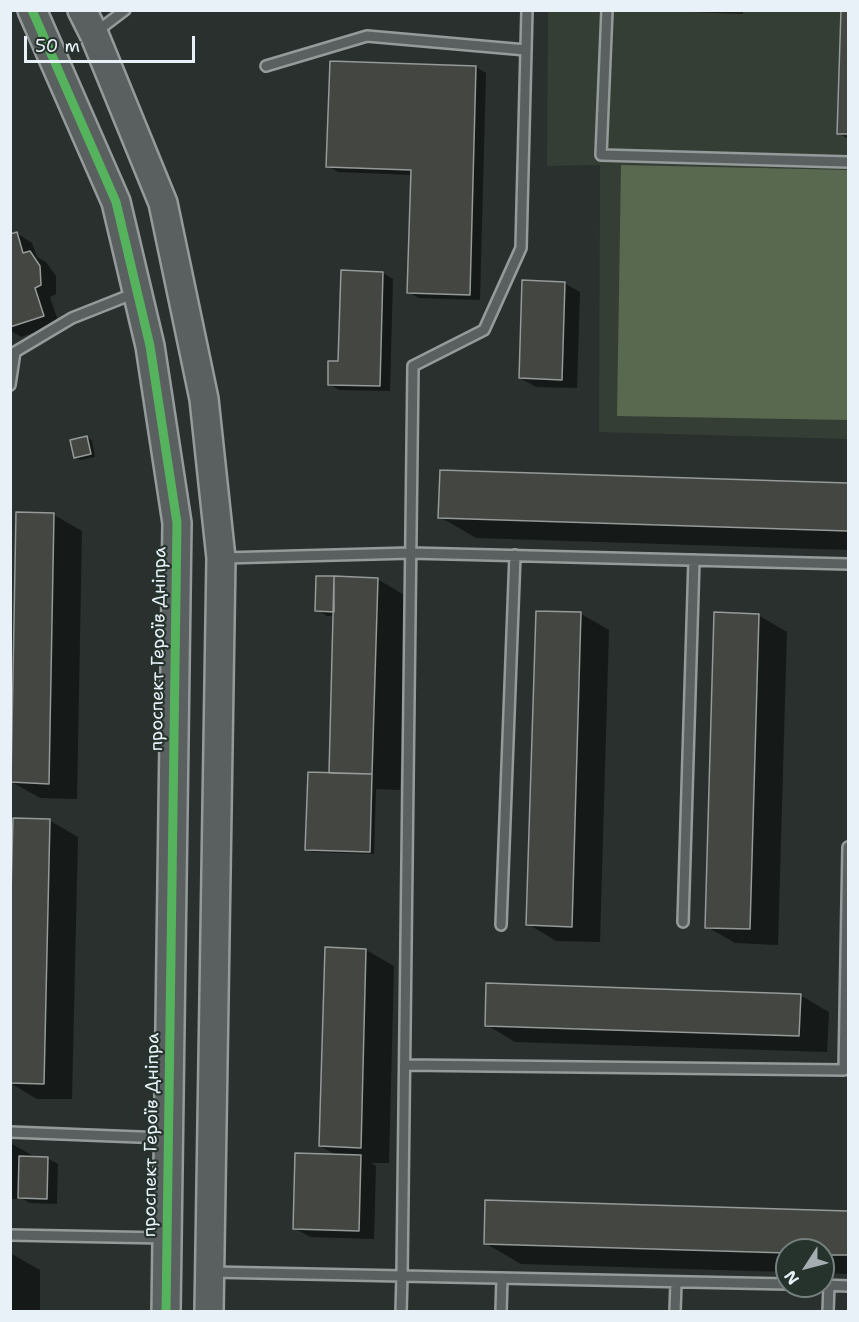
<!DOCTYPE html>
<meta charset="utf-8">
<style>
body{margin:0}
#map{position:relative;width:859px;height:1322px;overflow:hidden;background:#29302d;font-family:"Shantell Sans",sans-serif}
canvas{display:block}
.frame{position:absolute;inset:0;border:12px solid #e8f1f8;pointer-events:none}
.north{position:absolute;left:775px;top:1238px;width:60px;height:60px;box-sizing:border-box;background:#26332d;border:2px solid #747f7e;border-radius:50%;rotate:234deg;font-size:16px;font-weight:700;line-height:24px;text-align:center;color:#e8f1f8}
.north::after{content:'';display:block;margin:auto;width:21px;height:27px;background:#a5adb1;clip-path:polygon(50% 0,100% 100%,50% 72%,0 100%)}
.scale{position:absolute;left:24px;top:36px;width:171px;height:27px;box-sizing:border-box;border:3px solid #e8f1f8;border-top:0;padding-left:8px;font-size:18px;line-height:21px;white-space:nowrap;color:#e8f1f8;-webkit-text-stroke:4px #26332d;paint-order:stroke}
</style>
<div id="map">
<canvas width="859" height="1322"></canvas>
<div class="frame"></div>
<div class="north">N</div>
<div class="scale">50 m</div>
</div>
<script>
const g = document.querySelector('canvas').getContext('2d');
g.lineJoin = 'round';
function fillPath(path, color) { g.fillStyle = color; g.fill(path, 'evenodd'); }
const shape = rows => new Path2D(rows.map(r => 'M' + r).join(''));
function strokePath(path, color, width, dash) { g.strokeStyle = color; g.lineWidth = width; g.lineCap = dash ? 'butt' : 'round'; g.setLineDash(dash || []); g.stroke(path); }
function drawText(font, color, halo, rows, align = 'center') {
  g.font = font + ' "Shantell Sans",sans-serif'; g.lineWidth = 4.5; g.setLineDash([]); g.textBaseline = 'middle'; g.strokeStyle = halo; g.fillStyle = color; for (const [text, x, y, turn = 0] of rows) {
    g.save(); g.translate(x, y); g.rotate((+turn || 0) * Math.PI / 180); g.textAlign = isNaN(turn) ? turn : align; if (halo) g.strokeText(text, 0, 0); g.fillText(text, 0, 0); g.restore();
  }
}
fillPath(shape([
 [548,11,848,11,848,439,599,432,600,165,547,166]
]), '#353e35');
fillPath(shape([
 [621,165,848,170,848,420,617,416]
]), '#596950');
fillPath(shape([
 [636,10,743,10,743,14],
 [842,10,848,10,848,139,838,133],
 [476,67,486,73,480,300,419,298,408,292,412,175,338,172,328,166],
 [17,233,32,243,37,257,46,262,56,276,56,294,50,297,59,324,21,337,10,330,10,235],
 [383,273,393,279,390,391,339,390,329,384],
 [564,283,580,292,577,388,536,387,520,378],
 [87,438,92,440,95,457,80,460,75,457],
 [441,471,848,484,848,550,476,538,440,517],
 [54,515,82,531,77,799,40,798,12,782],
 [377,579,406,596,400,790,376,789,374,854,312,852,307,849,334,775,335,616,327,616,317,610],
 [581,614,609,630,600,942,556,941,528,924],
 [758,615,787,632,778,945,735,943,707,927],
 [49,820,78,837,72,1099,37,1099,10,1083,10,1009],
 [326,949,366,950,394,966,389,1163,371,1163,376,1166,374,1239,310,1237,294,1228,338,1156,320,1146],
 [800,995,829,1012,827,1052,515,1042,487,1025],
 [10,1143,37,1158,47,1158,58,1164,57,1204,30,1203,23,1199,10,1199],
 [487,1201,848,1213,848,1274,823,1273,823,1250,787,1250,787,1272,521,1264,485,1243],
 [10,1253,40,1270,40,1312,10,1312],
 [319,1310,354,1312,318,1312]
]), '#0007');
const building = shape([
 [841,10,848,10,848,134,837,134,841,10],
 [330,61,476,66,470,295,407,293,411,170,326,167,330,61],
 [17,232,23,253,30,251,40,266,41,285,35,288,44,316,10,327,10,234,17,232],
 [341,270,383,272,380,386,328,385,328,361,338,361,341,270],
 [522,280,565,282,562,380,519,378,522,280],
 [87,436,91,454,74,458,70,440,87,436],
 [440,470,848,483,848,531,438,518,440,470],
 [16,512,54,513,49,784,11,782,16,512],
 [316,576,334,576,334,612,315,611,316,576],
 [334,576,378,578,372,774,329,773,334,576],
 [536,611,581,612,572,927,526,925,536,611],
 [714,612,759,614,750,929,705,928,714,612],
 [308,772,372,774,370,852,305,850,308,772],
 [13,818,50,819,44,1084,10,1083,10,933,13,818],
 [325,947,366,949,361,1148,319,1146,325,947],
 [486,983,801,994,799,1036,485,1026,486,983],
 [295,1153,361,1155,359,1231,293,1229,295,1153],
 [19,1156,48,1157,47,1199,18,1198,19,1156],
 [485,1200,848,1211,848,1255,823,1255,823,1250,787,1250,787,1253,484,1244,485,1200]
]);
fillPath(building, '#434641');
strokePath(building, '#959a9a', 1.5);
const lane = shape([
 [527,10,521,248,484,330,413,366,402,1276,787,1284],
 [607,10,601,155,848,162],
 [96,32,125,10],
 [266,66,367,36,526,50],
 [10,355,72,318,135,293],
 [10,385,15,352],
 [223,558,411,553,848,564],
 [683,922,694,560],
 [501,925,515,555],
 [405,1065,844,1070,848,847],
 [10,1132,165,1138],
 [10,1235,164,1238],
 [212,1272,402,1276,401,1312],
 [824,1285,848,1286],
 [501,1312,502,1278],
 [675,1312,676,1282],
 [828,1312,829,1285]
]);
const secondary = shape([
 [32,10,116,202,150,346,177,523,166,1312],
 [82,10,94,34,163,203,204,399,221,558,209,1312]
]);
strokePath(lane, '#959a9a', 14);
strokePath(secondary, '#959a9a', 32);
strokePath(lane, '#5a6060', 9);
strokePath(secondary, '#5a6060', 27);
strokePath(shape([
 [32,10,116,202,150,346,177,523,166,1312]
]), '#56b35d', 9);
drawText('18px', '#e8f1f8', '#26332d', [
 ["проспект Героїв Дніпра",159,649,-89],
 ["проспект Героїв Дніпра",152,1135,-89]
]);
</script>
